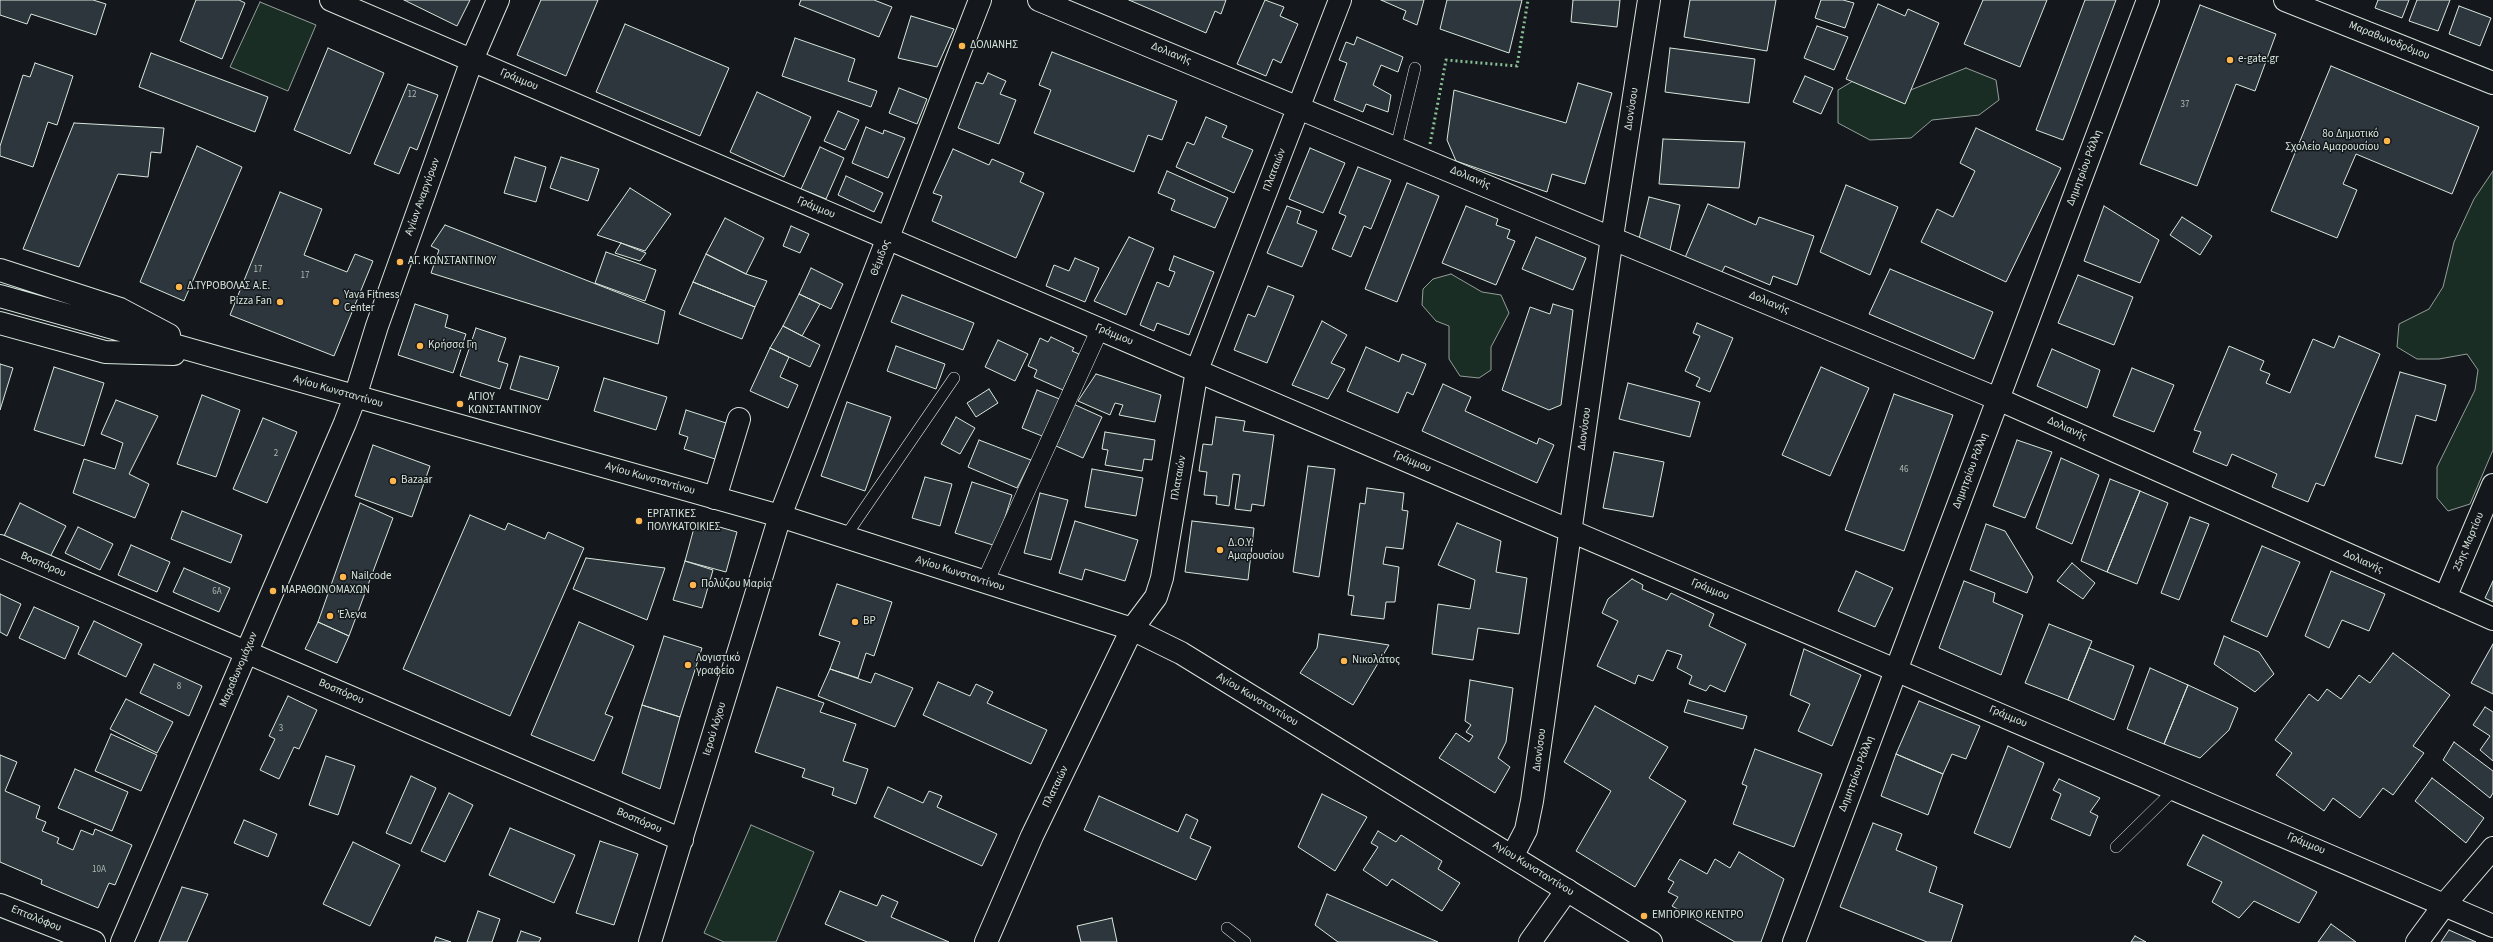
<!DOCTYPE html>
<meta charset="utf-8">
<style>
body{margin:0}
canvas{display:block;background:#14181c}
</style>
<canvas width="2493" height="942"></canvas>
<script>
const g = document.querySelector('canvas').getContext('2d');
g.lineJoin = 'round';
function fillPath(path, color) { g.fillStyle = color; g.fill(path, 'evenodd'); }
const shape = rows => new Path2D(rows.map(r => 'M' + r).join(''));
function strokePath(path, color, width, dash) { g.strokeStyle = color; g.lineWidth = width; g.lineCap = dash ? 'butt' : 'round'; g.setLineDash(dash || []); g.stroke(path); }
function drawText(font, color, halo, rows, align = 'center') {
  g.font = font + ' "Source Sans 3",sans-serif'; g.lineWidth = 3; g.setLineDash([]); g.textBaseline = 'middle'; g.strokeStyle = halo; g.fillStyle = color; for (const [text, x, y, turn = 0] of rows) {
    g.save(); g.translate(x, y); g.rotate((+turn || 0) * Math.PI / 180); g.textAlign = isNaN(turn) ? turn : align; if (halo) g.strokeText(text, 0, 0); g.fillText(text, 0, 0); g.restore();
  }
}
const green = shape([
 [260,2,316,25,288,91,230,67,260,2],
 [1966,68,1996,80,1999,100,1979,115,1932,120,1911,138,1870,140,1838,123,1838,90,1858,78,1903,93,1966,68],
 [2493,171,2493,450,2470,504,2448,511,2437,498,2437,467,2475,390,2478,370,2467,354,2439,359,2417,359,2397,347,2399,324,2429,309,2443,287,2454,242,2474,199,2493,171],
 [1451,274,1482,292,1501,295,1509,313,1491,347,1491,370,1479,378,1460,376,1449,359,1449,326,1436,321,1422,305,1423,289,1433,279,1451,274],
 [751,825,814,852,776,942,724,942,704,933,751,825]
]);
fillPath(green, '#1a2d24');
strokePath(green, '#939e99', 1);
const building = shape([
 [0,0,93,0,106,4,96,35,31,14,27,24,0,15,0,0],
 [196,0,239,0,245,3,222,59,180,41,196,0],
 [404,0,470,0,457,26,404,0],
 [541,0,598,0,566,76,517,55,541,0],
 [801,0,874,0,892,7,879,37,799,5,801,0],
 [1129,0,1226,0,1221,14,1215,11,1206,33,1129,0],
 [1265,0,1284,7,1280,16,1298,24,1281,63,1273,59,1266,76,1237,64,1265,0],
 [1381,0,1424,0,1417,25,1403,19,1406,11,1381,0],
 [1447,0,1522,0,1509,53,1440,29,1447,0],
 [1573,0,1620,0,1617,27,1571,22,1573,0],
 [1690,0,1776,0,1767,51,1684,37,1690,0],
 [1821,0,1843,0,1854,3,1845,28,1815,18,1821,0],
 [1983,0,2047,0,2020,67,1964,44,1983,0],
 [2085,0,2116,0,2063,140,2036,130,2085,0],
 [2378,0,2409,0,2402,18,2375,8,2378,0],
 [2417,0,2450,0,2438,31,2409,21,2417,0],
 [1878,4,1905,16,1908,9,1939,23,1905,104,1846,79,1878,4],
 [2200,5,2276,34,2255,91,2236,84,2197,186,2140,164,2200,5],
 [2459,6,2491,18,2480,46,2449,34,2459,6],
 [911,16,954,29,937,67,898,58,911,16],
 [625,24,729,68,700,136,596,92,625,24],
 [1817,26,1848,37,1834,70,1804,58,1817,26],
 [1357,37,1403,57,1398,72,1381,65,1373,85,1391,95,1388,112,1366,104,1363,112,1334,100,1347,63,1339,60,1346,42,1354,45,1357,37],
 [795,38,855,59,848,81,877,91,871,107,782,76,795,38],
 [328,48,384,73,350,154,294,130,328,48],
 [1670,48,1755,59,1749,103,1665,92,1670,48],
 [1052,52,1177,101,1162,140,1148,135,1134,172,1034,133,1051,90,1039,85,1052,52],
 [151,53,268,97,255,132,139,87,151,53],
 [35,63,73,76,57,125,48,122,33,167,0,156,0,146,23,75,30,77,35,63],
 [2331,66,2479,127,2452,194,2356,154,2343,184,2357,190,2337,238,2271,211,2331,66],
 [988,73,1006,81,1000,94,1016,100,999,144,958,128,976,82,983,84,988,73],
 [1805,76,1833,88,1821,114,1793,102,1805,76],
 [1578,83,1612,93,1585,184,1552,174,1547,192,1456,161,1447,140,1454,90,1566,123,1578,83],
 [408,84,438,95,417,150,410,147,399,174,374,164,408,84],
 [899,88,927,99,917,124,889,113,899,88],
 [757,92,811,117,784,177,730,152,757,92],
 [838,111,859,120,845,150,824,141,838,111],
 [1206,117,1227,126,1222,137,1253,150,1234,193,1176,167,1187,142,1194,145,1206,117],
 [74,123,164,128,161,153,151,152,148,177,118,174,79,267,23,249,74,123],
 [866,127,883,134,884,130,905,138,888,178,852,163,866,127],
 [1976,128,2061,168,2006,282,1921,242,1937,209,1953,217,1975,171,1960,163,1976,128],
 [1663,139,1745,142,1739,188,1659,184,1663,139],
 [197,146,242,167,184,301,140,282,197,146],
 [820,147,844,158,826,199,801,189,820,147],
 [1310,148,1345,163,1323,213,1289,199,1310,148],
 [953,149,989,165,992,159,1024,173,1020,182,1044,193,1016,258,932,221,942,196,933,193,953,149],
 [515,157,546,167,536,202,504,193,515,157],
 [561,157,599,169,588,201,550,188,561,157],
 [1358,167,1391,180,1371,229,1364,226,1351,257,1332,249,1346,216,1339,213,1358,167],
 [1167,171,1228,198,1215,228,1171,210,1175,200,1158,193,1167,171],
 [846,176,883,193,874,212,838,195,846,176],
 [1407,183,1439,196,1397,302,1365,289,1407,183],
 [1846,185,1898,207,1870,275,1820,252,1846,185],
 [630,188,671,214,645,251,597,235,630,188],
 [280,192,322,209,304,255,347,272,355,254,373,261,334,356,230,315,280,192],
 [1649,197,1680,205,1670,250,1638,243,1649,197],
 [1708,204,1756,225,1759,217,1814,236,1797,285,1773,276,1770,285,1725,266,1721,274,1684,260,1708,204],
 [1287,206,1301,211,1297,223,1317,231,1302,267,1267,253,1287,206],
 [1466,206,1498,219,1496,225,1510,230,1507,238,1515,241,1496,285,1442,263,1466,206],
 [2104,206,2159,240,2140,283,2084,261,2104,206],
 [2182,217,2212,236,2200,255,2170,235,2182,217],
 [725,218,764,238,746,274,706,254,725,218],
 [445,225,665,311,658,344,431,273,439,250,431,246,445,225],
 [791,226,809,234,800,253,783,246,791,226],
 [1129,237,1154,248,1126,315,1094,301,1129,237],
 [1536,237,1586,258,1573,290,1522,269,1536,237],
 [621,243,646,253,640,261,615,253,621,243],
 [606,252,656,270,645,301,595,283,606,252],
 [706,254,746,274,767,281,755,307,693,282,706,254],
 [1174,256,1214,272,1189,335,1157,323,1154,331,1140,325,1157,282,1169,287,1175,272,1169,270,1174,256],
 [1075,258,1099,268,1085,302,1046,286,1054,265,1069,271,1075,258],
 [811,268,843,284,831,309,799,294,811,268],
 [1890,269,1993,312,1974,359,1869,314,1890,269],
 [2078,275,2133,297,2114,345,2058,323,2078,275],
 [693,282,755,307,742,339,679,314,693,282],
 [1268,286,1294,296,1267,363,1234,350,1248,314,1255,317,1268,286],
 [799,294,820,304,802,336,783,326,799,294],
 [902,295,974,323,963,350,891,322,902,295],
 [415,304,448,315,445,327,466,334,453,373,398,355,415,304],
 [1553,304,1573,310,1561,405,1549,410,1502,390,1530,307,1550,314,1553,304],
 [1322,321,1347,335,1331,363,1345,369,1328,399,1292,385,1322,321],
 [1697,323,1733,338,1710,392,1696,386,1700,378,1685,371,1700,336,1693,333,1697,323],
 [783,326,820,345,810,367,770,348,783,326],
 [476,328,506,338,498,361,508,364,500,389,460,376,476,328],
 [2339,336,2380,354,2324,486,2316,483,2308,502,2272,487,2277,474,2232,454,2227,466,2193,452,2201,432,2194,430,2229,346,2264,361,2260,370,2270,374,2266,383,2290,393,2313,339,2334,348,2339,336],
 [1051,337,1074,348,1072,351,1079,354,1063,390,1034,377,1037,370,1028,366,1040,338,1048,342,1051,337],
 [998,340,1028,354,1015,381,985,367,998,340],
 [896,346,945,364,936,389,887,371,896,346],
 [1366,347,1399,362,1402,354,1426,364,1413,395,1407,392,1398,413,1347,391,1366,347],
 [770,348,789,357,780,377,798,385,788,408,750,391,770,348],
 [2052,349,2100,370,2087,408,2037,386,2052,349],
 [520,356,559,367,548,400,510,389,520,356],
 [0,364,13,368,0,410,0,364],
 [54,367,104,383,84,446,34,430,54,367],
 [1821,367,1869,388,1830,476,1782,455,1821,367],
 [2132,368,2174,385,2154,432,2113,416,2132,368],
 [2400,372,2446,385,2436,421,2416,415,2402,464,2375,457,2400,372],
 [1096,374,1161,395,1155,422,1119,415,1123,405,1115,403,1110,415,1078,401,1096,374],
 [604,378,667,397,656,430,594,411,604,378],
 [1628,383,1700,402,1690,437,1619,419,1628,383],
 [1443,384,1471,397,1465,411,1537,444,1539,438,1554,445,1537,483,1422,431,1443,384],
 [989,389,998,403,976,417,967,403,989,389],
 [1037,390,1062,400,1047,438,1022,428,1037,390],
 [1894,394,1953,415,1904,551,1845,530,1894,394],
 [202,395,240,410,216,477,177,464,202,395],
 [116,400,158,416,129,474,149,484,135,518,73,493,84,459,115,469,123,443,101,434,116,400],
 [847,402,891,417,865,491,821,476,847,402],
 [1071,403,1102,417,1083,458,1056,446,1064,429,1060,427,1071,403],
 [686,410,726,423,715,459,684,449,688,437,679,434,686,410],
 [956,417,975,428,960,454,941,444,956,417],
 [1216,417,1245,421,1243,431,1274,435,1264,506,1252,504,1251,511,1235,509,1240,475,1233,474,1229,506,1216,504,1217,496,1204,495,1207,472,1199,471,1203,444,1212,445,1216,417],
 [263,418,297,432,267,503,233,489,263,418],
 [1105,432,1155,440,1152,460,1144,459,1142,471,1105,465,1108,450,1102,449,1105,432],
 [979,440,1031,460,1017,488,968,467,979,440],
 [2017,440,2052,452,2025,518,1993,506,2017,440],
 [373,445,430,466,412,517,355,496,373,445],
 [1614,452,1664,462,1653,517,1603,508,1614,452],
 [2061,458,2099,475,2072,544,2036,528,2061,458],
 [1308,466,1335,469,1319,577,1293,572,1308,466],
 [1092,469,1143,478,1136,516,1085,507,1092,469],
 [925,477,952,484,940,526,912,518,925,477],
 [2110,479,2140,491,2107,572,2081,561,2110,479],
 [972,482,1012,495,996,546,955,533,972,482],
 [1367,488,1404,493,1402,510,1408,511,1403,549,1386,547,1383,564,1399,567,1395,602,1386,602,1384,619,1351,615,1354,596,1348,595,1360,503,1365,504,1367,488],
 [2140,491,2168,503,2137,584,2107,572,2140,491],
 [1040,493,1068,500,1051,560,1024,553,1040,493],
 [20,503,66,526,49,559,4,536,20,503],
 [360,503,393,518,349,636,318,622,360,503],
 [182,511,242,535,231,563,171,539,182,511],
 [470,515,505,530,508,523,545,539,548,532,584,548,510,716,403,669,470,515],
 [2190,517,2209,524,2179,600,2161,593,2190,517],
 [1075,521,1138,540,1125,581,1085,569,1082,580,1059,573,1075,521],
 [1192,521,1254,528,1248,580,1185,572,1192,521],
 [1457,523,1501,541,1496,572,1527,578,1519,634,1478,628,1473,660,1432,654,1438,604,1470,609,1475,580,1438,565,1457,523],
 [709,524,737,532,726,572,685,561,694,528,707,531,709,524],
 [1986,524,2005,531,2033,577,2027,593,1970,570,1986,524],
 [78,527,113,544,100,570,65,553,78,527],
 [131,545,170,562,157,592,118,575,131,545],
 [2262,546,2300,562,2267,637,2231,621,2262,546],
 [586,558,665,568,647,620,573,589,586,558],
 [685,561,713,570,702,608,673,600,685,561],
 [2072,563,2095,583,2083,599,2057,581,2072,563],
 [184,568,230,588,219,612,173,592,184,568],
 [1856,571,1893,588,1875,627,1838,611,1856,571],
 [2331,571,2385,594,2369,631,2342,620,2329,648,2305,636,2331,571],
 [1632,579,1643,585,1642,589,1667,600,1671,593,1714,614,1709,626,1746,644,1725,692,1710,685,1706,691,1689,684,1692,676,1677,668,1682,655,1667,650,1653,681,1638,675,1635,684,1597,666,1618,621,1602,613,1608,599,1632,579],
 [1964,581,1995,593,1993,602,2023,615,2001,675,1939,648,1964,581],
 [2493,581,2493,602,2485,598,2493,581],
 [837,584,892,602,874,656,866,653,858,678,830,669,840,642,819,635,837,584],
 [0,594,21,604,7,636,0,632,0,594],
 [34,607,79,627,65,659,19,638,34,607],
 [94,621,142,644,126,677,78,654,94,621],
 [318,622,349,636,337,663,305,649,318,622],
 [579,622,634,646,605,714,613,717,594,761,531,735,579,622],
 [2049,624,2092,641,2068,700,2025,683,2049,624],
 [1319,634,1389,645,1353,705,1300,673,1317,648,1319,634],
 [664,636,702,648,680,717,642,705,664,636],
 [2224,636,2259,652,2274,674,2255,692,2214,664,2224,636],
 [2493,644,2493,694,2471,683,2493,644],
 [2089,648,2134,666,2114,720,2068,700,2089,648],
 [1804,649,1861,675,1832,746,1798,731,1810,704,1790,695,1804,649],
 [2393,653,2450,695,2413,746,2424,753,2393,795,2383,788,2360,818,2333,798,2324,811,2276,775,2292,753,2275,740,2309,694,2318,701,2327,689,2341,699,2359,675,2370,683,2393,653],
 [154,664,202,686,189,716,140,693,154,664],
 [2150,668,2188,685,2164,744,2127,729,2150,668],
 [830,669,871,683,875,673,913,688,895,727,818,696,830,669],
 [1470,680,1513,688,1506,742,1498,758,1510,767,1495,793,1439,758,1456,733,1469,742,1473,736,1466,732,1471,725,1465,721,1470,680],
 [938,682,970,696,976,684,993,692,987,703,1047,730,1031,764,923,715,938,682],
 [2188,685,2238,708,2229,730,2200,758,2164,744,2188,685],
 [777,687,824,703,820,712,856,724,843,761,868,769,856,804,832,795,834,788,802,777,805,769,755,752,777,687],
 [288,696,317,710,299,749,294,747,279,779,260,770,275,739,269,736,288,696],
 [126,699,173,722,157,753,110,729,126,699],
 [1688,700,1747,716,1743,729,1684,712,1688,700],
 [1919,701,1980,726,1966,759,1952,754,1943,774,1896,754,1919,701],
 [642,705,680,717,660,789,622,773,642,705],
 [1595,706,1668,747,1649,778,1686,801,1635,887,1576,851,1611,791,1564,762,1595,706],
 [2485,707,2493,712,2493,761,2480,750,2490,736,2473,725,2485,707],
 [111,734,157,755,141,791,95,771,111,734],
 [2454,742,2493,771,2493,793,2490,798,2443,760,2454,742],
 [2008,746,2044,763,2010,848,1974,833,2008,746],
 [1755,749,1822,774,1794,847,1733,824,1747,786,1742,784,1755,749],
 [1896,754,1943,774,1928,815,1881,796,1896,754],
 [0,755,17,762,5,791,40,806,36,818,46,822,42,831,59,838,57,843,73,850,81,830,93,835,95,829,132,845,115,885,109,883,98,908,41,884,42,880,0,862,0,755],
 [326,756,355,766,338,815,309,805,326,756],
 [75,769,128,792,112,831,58,808,75,769],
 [411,776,436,788,411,844,386,833,411,776],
 [2432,778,2484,818,2466,843,2415,801,2432,778],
 [2059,779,2100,798,2090,812,2098,816,2090,836,2051,819,2061,794,2053,790,2059,779],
 [888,787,923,803,929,791,942,796,937,807,997,834,982,866,874,817,888,787],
 [449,793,473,805,445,862,421,851,449,793],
 [1322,794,1367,817,1335,871,1298,847,1322,794],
 [1099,796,1178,832,1186,814,1198,820,1190,838,1211,847,1196,880,1084,830,1099,796],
 [244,820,277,834,268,857,234,843,244,820],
 [1873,823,1902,834,1896,850,1937,867,1929,892,1963,905,1951,942,1927,942,1840,907,1873,823],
 [510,828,575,855,554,903,489,875,510,828],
 [1378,831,1396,842,1401,835,1442,861,1438,869,1460,883,1442,911,1392,879,1387,886,1363,870,1378,847,1371,843,1378,831],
 [2203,835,2317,892,2299,923,2254,901,2239,918,2212,902,2222,882,2187,865,2203,835],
 [600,841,638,854,614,925,576,913,600,841],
 [353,842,400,865,370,926,323,904,353,842],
 [1739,852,1784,879,1761,942,1735,942,1672,906,1678,897,1668,892,1674,882,1668,879,1680,859,1707,874,1715,859,1730,868,1739,852],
 [182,887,208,894,187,942,159,942,182,887],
 [840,891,877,906,882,895,898,902,891,917,949,942,867,942,825,924,840,891],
 [1327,894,1438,942,1338,942,1315,925,1327,894],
 [478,911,500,919,492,942,467,942,478,911],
 [1112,918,1117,942,1081,942,1077,926,1112,918],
 [2331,924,2356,942,2318,942,2331,924],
 [2449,930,2476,942,2441,942,2449,930],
 [521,931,541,938,539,942,517,942,521,931],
 [2135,936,2146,942,2131,942,2135,936],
 [436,937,451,942,434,942,436,937]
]);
fillPath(building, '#2c363c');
strokePath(building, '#d8e6dc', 1);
const service = shape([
 [1396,147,1415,68],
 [845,537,954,378],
 [2116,847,2176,788],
 [1227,928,1245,942]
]);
const pedestrian = shape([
 [985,582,1100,329]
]);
const minor = shape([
 [331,0,2493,926],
 [1039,0,1998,399,2493,619],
 [2285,0,2493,83],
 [355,397,377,326,472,60,498,0],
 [715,498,739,419],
 [0,546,682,840],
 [2445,598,2493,485],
 [1513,855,1526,830,1532,801,1612,237,1649,0],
 [0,905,94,942],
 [650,942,780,516,980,0],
 [986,942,1032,836,1132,629,1156,597,1162,578,1197,370,1340,0],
 [1530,942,1567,890],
 [2417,942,2445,904,2493,848]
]);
const tertiary = shape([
 [0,270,120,309,169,335],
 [0,296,780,516,1132,629,1181,653,1651,942],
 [0,323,105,352,174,354],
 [122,942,345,423,355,397],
 [1794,942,2148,0]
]);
strokePath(service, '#d8e6dc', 12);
strokePath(pedestrian, '#d8e6dc', 18);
strokePath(minor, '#d8e6dc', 24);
strokePath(tertiary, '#d8e6dc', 24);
strokePath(service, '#14181c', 11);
strokePath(pedestrian, '#14181c', 17);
strokePath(minor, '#14181c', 22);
strokePath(tertiary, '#14181c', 22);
strokePath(shape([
 [1430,144,1446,60,1517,66,1528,0]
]), '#8ac095', 3, [2, 3]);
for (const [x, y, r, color] of [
 [962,46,4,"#ffb74d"],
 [2230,60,4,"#ffb74d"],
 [2387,141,4,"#ffb74d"],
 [400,262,4,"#ffb74d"],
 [179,287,4,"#ffb74d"],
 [280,302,4,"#ffb74d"],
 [336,302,4,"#ffb74d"],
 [420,346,4,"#ffb74d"],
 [460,404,4,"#ffb74d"],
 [393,481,4,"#ffb74d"],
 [639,521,4,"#ffb74d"],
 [1220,550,4,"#ffb74d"],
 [343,577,4,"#ffb74d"],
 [693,585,4,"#ffb74d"],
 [273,591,4,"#ffb74d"],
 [330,616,4,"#ffb74d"],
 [855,622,4,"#ffb74d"],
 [1344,661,4,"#ffb74d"],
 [688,665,4,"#ffb74d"],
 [1644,916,4,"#ffb74d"]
]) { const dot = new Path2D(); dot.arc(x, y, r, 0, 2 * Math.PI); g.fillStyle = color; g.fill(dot); strokePath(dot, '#14181c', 1.5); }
drawText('9px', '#adbab4', null, [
 ["12",412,95],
 ["37",2185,105],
 ["17",258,270],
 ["17",305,276],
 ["2",276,454],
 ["46",1904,470],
 ["6Α",217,592],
 ["8",179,687],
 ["3",281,729],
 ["10Α",99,870]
]);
drawText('11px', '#d8e6dc', '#14181c', [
 ["Μαραθωνοδρόμου",2389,41,22],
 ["Δολιανής",1171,54,22],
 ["Γράμμου",519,80,23],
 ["Διονύσου",1632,109,-81],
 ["Δημητρίου Ράλλη",2085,168,-69],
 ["Πλαταιών",1275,170,-69],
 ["Δολιανής",1470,178,23],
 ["Αγίων Αναργύρων",423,197,-70],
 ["Γράμμου",816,208,23],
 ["Θέμιδος",881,258,-69],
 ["Δολιανής",1769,303,23],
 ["Γράμμου",1114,335,23],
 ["Αγίου Κωνσταντίνου",338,392,16],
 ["Διονύσου",1585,429,-82],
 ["Δολιανής",2067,429,24],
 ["Γράμμου",1412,462,23],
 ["Δημητρίου Ράλλη",1971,471,-69],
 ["Πλαταιών",1179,478,-80],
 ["Αγίου Κωνσταντίνου",650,479,16],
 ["25ης Μαρτίου",2469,542,-67],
 ["Δολιανής",2363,562,24],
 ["Βοσπόρου",43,565,23],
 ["Αγίου Κωνσταντίνου",960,574,18],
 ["Γράμμου",1710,590,23],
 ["Μαραθωνομάχων",239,670,-67],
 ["Βοσπόρου",341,692,23],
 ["Αγίου Κωνσταντίνου",1257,700,31],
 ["Γράμμου",2008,717,23],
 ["Ιερού Λόχου",715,729,-73],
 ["Διονύσου",1540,750,-82],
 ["Δημητρίου Ράλλη",1857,774,-69],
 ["Πλαταιών",1056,787,-64],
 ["Βοσπόρου",639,821,23],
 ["Γράμμου",2306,844,23],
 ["Αγίου Κωνσταντίνου",1533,869,32],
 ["Επταλόφου",36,919,22]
]);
drawText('11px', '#d8e6dc', '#14181c', [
 ["ΔΟΛΙΑΝΗΣ",970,46],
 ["e-gate.gr",2238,60],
 ["8ο Δημοτικό",2379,135,"right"],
 ["Σχολείο Αμαρουσίου",2379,148,"right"],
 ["ΑΓ. ΚΩΝΣΤΑΝΤΙΝΟΥ",408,262],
 ["Δ.ΤΥΡΟΒΟΛΑΣ Α.Ε.",187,287],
 ["Yava Fitness",344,296],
 ["Center",344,309],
 ["Pizza Fan",272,302,"right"],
 ["Κρήσσα Γη",428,346],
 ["ΑΓΙΟΥ",468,398],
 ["ΚΩΝΣΤΑΝΤΙΝΟΥ",468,411],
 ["Bazaar",401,481],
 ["ΕΡΓΑΤΙΚΕΣ",647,515],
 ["ΠΟΛΥΚΑΤΟΙΚΙΕΣ",647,528],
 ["Δ.Ο.Υ.",1228,544],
 ["Αμαρουσίου",1228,557],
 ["Nailcode",351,577],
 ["Πολύζου Μαρία",701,585],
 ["ΜΑΡΑΘΩΝΟΜΑΧΩΝ",281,591],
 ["Έλενα",338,616],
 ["BP",863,622],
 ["Λογιστικό",696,659],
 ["γραφείο",696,672],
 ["Νικολάτος",1352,661],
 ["ΕΜΠΟΡΙΚΟ ΚΕΝΤΡΟ",1652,916]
], 'left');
</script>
